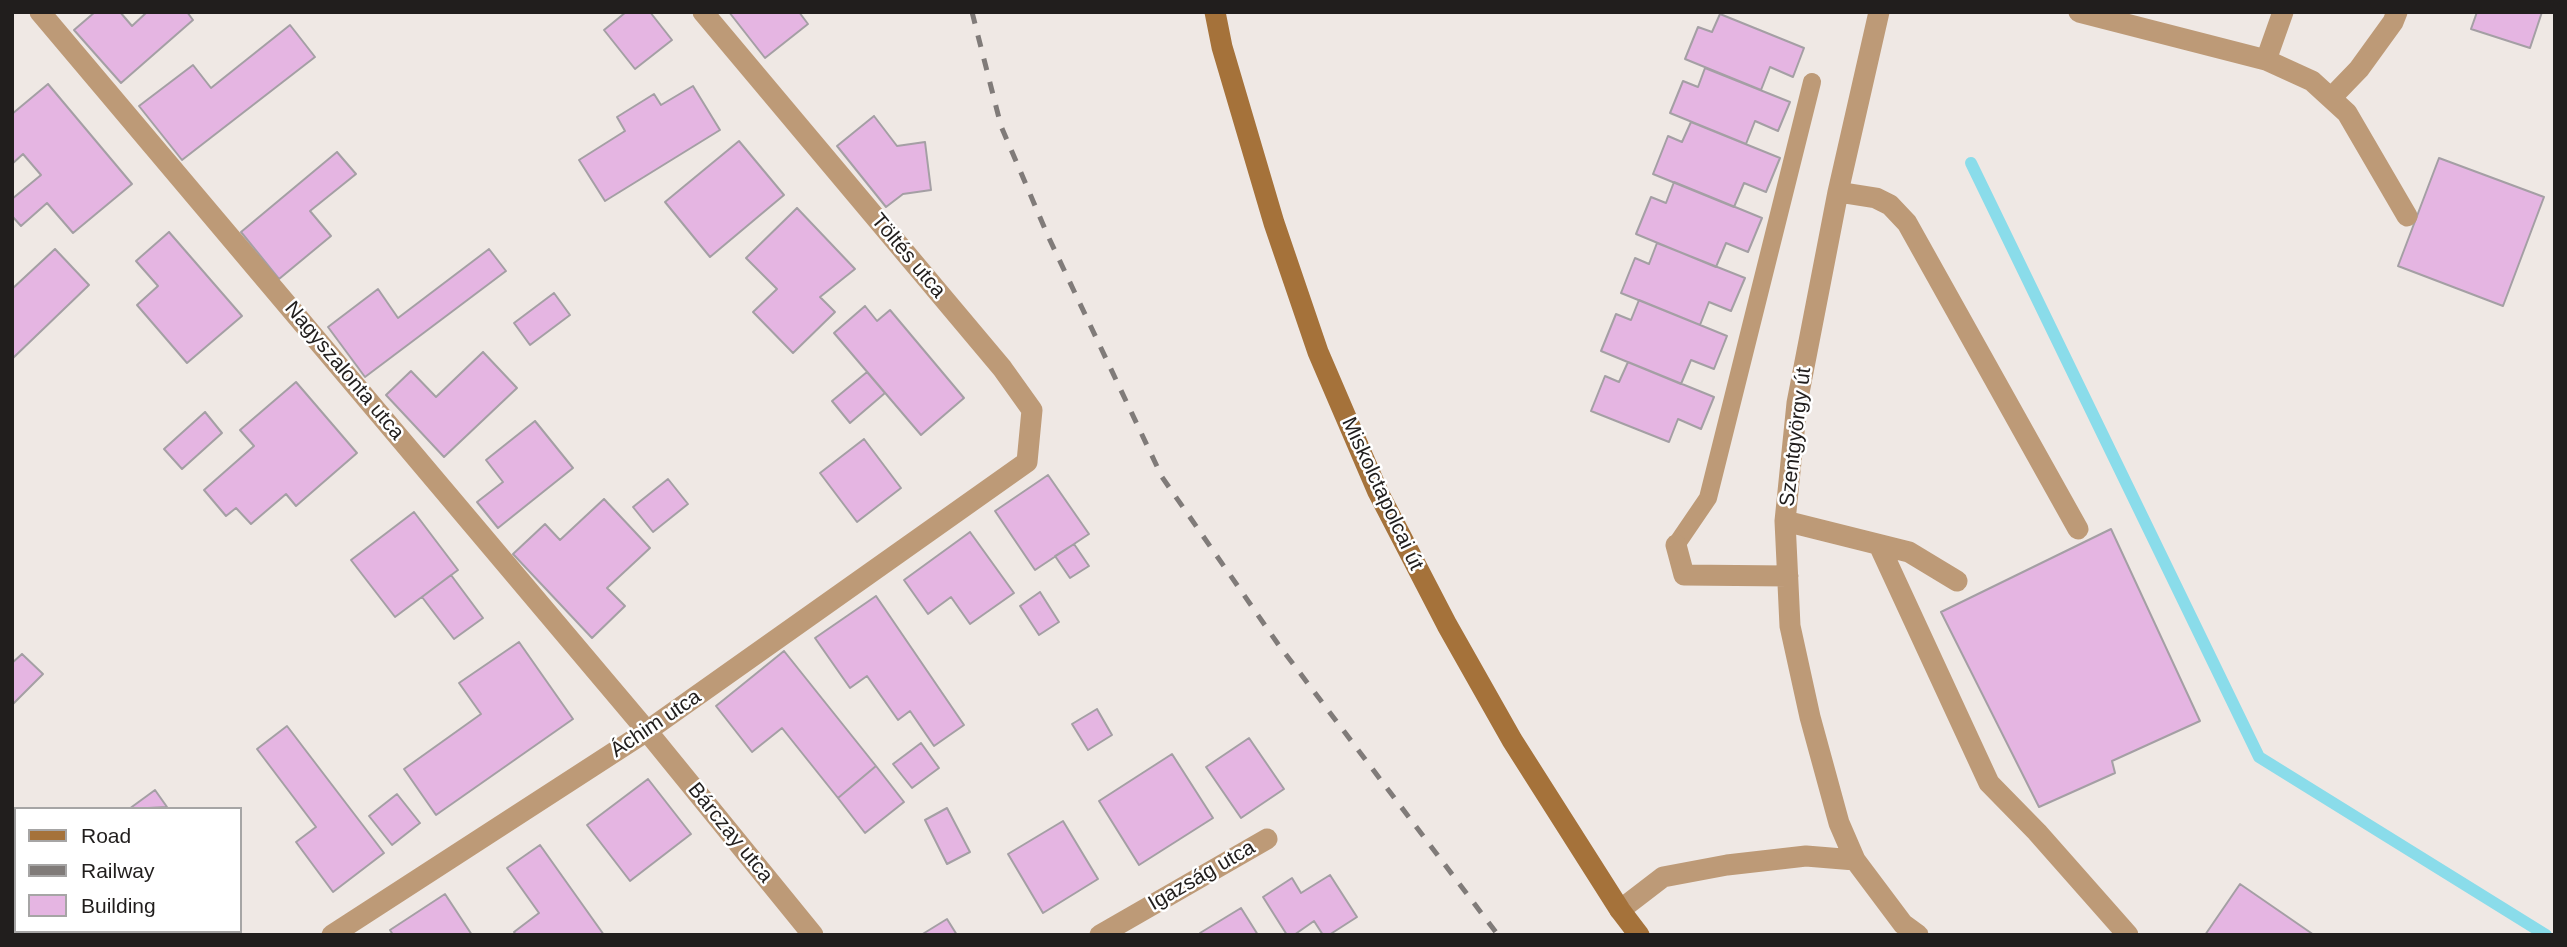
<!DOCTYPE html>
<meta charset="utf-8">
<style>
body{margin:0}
#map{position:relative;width:2567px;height:947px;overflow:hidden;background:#efe8e4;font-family:Arial,sans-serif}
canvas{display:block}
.frame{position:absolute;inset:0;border:14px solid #211e1d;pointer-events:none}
.legend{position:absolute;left:14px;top:807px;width:228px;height:126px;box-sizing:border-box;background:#fff;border:2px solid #a6a5a5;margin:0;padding:9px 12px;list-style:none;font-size:21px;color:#211e1d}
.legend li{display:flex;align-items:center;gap:14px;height:35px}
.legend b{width:35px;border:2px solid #a6a5a5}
</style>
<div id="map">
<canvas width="2567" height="947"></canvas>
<div class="frame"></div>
<ul class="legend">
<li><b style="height:9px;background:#a5723a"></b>Road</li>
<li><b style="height:9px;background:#807b79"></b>Railway</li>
<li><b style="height:19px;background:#e5b5e2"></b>Building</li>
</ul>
</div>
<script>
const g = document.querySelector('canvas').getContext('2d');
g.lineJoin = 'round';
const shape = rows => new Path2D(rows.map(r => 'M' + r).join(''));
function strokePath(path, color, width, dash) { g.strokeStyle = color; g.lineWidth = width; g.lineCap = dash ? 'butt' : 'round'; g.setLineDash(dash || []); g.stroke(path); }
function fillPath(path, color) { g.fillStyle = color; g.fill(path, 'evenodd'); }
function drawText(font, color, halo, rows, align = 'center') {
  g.font = font + ' Arial,sans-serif'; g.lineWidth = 5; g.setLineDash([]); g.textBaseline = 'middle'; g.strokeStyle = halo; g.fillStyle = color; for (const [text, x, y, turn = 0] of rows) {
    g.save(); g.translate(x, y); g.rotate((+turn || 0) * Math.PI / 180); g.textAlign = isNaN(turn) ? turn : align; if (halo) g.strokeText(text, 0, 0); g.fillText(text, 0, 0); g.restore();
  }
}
strokePath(shape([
 [1971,163,2259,757,2546,935]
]), '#8adcea', 12);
const building = shape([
 [95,12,120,12,132,26,147,12,187,12,193,20,121,83,74,30,95,12],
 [626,12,650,12,672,40,635,69,604,30,626,12],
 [729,12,799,12,808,24,765,58,729,12],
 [2477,12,2542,12,2530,48,2471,29,2477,12],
 [1720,14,1804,48,1793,77,1770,67,1761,90,1685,59,1698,27,1712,32,1720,14],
 [290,25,315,57,182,160,139,106,193,65,211,88,290,25],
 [1705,68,1790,102,1778,131,1755,121,1746,144,1670,113,1683,81,1698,87,1705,68],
 [48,84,132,184,73,233,47,203,21,226,12,216,12,199,41,175,23,154,12,164,12,114,48,84],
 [693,86,720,130,605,201,579,160,625,131,617,117,654,94,661,105,693,86],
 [874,116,897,146,925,142,931,190,903,194,886,207,837,146,874,116],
 [1691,122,1780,158,1766,192,1744,183,1734,207,1653,174,1668,136,1682,142,1691,122],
 [739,141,784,195,710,257,665,202,739,141],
 [337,152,356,174,310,211,331,236,279,279,241,232,337,152],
 [2439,158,2544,197,2503,306,2398,266,2439,158],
 [1674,182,1762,218,1748,252,1726,243,1716,267,1636,234,1651,197,1666,203,1674,182],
 [797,208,855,269,820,297,835,312,793,353,753,312,777,289,746,258,797,208],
 [169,232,242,316,187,363,137,305,158,286,136,261,169,232],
 [1657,243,1745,278,1731,311,1709,302,1700,325,1621,293,1635,258,1649,264,1657,243],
 [55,249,89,285,12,359,12,289,55,249],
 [489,249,506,271,365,377,328,327,378,289,398,318,489,249],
 [554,293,570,315,530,345,514,323,554,293],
 [1639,300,1727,336,1714,369,1691,360,1681,384,1601,351,1616,314,1631,320,1639,300],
 [865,306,877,321,890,310,964,398,921,435,834,333,865,306],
 [483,352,517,388,444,457,386,395,411,371,436,397,483,352],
 [1628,362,1714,397,1701,429,1678,419,1669,442,1591,411,1605,376,1619,382,1628,362],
 [867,372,885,393,850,423,832,401,867,372],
 [296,382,357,453,296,506,286,494,251,524,236,508,226,516,204,490,254,446,240,430,296,382],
 [205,412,222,433,182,469,164,449,205,412],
 [535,421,573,468,498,528,477,502,503,482,486,460,535,421],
 [864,439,901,488,857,522,820,473,864,439],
 [1048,475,1089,534,1035,570,995,511,1048,475],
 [668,479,688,504,653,532,633,507,668,479],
 [604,499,650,548,607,588,625,606,592,638,513,554,545,524,560,540,604,499],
 [414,512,458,570,395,617,351,560,414,512],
 [2111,529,2200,721,2112,761,2115,773,2039,807,1941,612,2111,529],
 [970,532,1014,593,970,624,951,597,928,614,904,580,970,532],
 [1074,544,1089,566,1070,578,1055,556,1074,544],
 [451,575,483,618,454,639,422,597,451,575],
 [1040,592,1059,622,1039,635,1020,606,1040,592],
 [876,596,964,725,934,746,910,711,898,720,867,676,850,688,815,638,876,596],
 [519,642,573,719,436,815,404,769,481,714,459,683,519,642],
 [784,651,876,766,838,798,782,728,752,752,716,706,784,651],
 [22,654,43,674,12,705,12,663,22,654],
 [1097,709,1112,735,1088,750,1072,724,1097,709],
 [287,726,384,853,333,892,296,842,316,827,257,749,287,726],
 [1249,738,1284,789,1241,818,1206,767,1249,738],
 [921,743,939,768,912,788,893,764,921,743],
 [1172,754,1213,818,1139,865,1099,801,1172,754],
 [876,766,904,802,865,833,838,798,876,766],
 [648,779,691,834,630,881,587,825,648,779],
 [155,790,167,807,129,809,155,790],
 [397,794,420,823,392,845,369,816,397,794],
 [947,808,970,852,947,864,925,820,947,808],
 [1063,821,1098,879,1043,913,1008,854,1063,821],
 [16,840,16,884,12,879,12,842,16,840],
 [540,845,604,935,516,935,514,932,539,913,507,868,540,845],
 [1330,875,1357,917,1329,935,1323,935,1314,921,1294,935,1287,935,1263,897,1292,878,1301,893,1330,875],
 [2240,884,2314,935,2205,935,2240,884],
 [445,894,472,935,393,935,390,930,445,894],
 [1241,908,1258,935,1201,935,1200,933,1241,908],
 [947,919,957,935,921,935,947,919]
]);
fillPath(building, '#e5b5e2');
strokePath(building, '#a49fa4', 2);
strokePath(shape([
 [1676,545,1708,498,1812,82]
]), '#bd9a77', 18);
strokePath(shape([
 [40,12,647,731,813,935],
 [2079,12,2266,60,2312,81,2347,113,2407,216],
 [2266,60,2283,12],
 [2331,98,2359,69,2393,22,2397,12],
 [1838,192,1876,198,1890,205,1907,223,2078,529],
 [1785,521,1909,552,1957,581],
 [1676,545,1684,575,1788,576],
 [1879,545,1989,783,2037,832,2128,935],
 [1855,860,1839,823,1810,717,1790,626,1785,521,1797,403,1838,192,1879,12],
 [1620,910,1663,877,1727,865,1806,856,1855,860,1903,924,1918,935],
 [12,911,16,914],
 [38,931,43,935],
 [332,935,647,731,1027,462,1032,410,1002,368,703,12],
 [1100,935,1267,839]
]), '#bd9a77', 21);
strokePath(shape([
 [1215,12,1222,47,1274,223,1318,352,1378,492,1447,625,1512,740,1620,910,1639,935]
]), '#a5723a', 21);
strokePath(shape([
 [972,12,1001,126,1048,236,1162,477,1278,644,1498,935]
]), '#807b79', 5, [12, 12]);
drawText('21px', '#211e1d', '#fff', [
 ["Töltés utca",908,256,50],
 ["Nagyszalonta utca",344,371,50],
 ["Szentgyörgy út",1796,437,-83],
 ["Miskolctapolcai út",1382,494,65],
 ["Áchim utca",656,724,-34],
 ["Bárczay utca",730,833,51],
 ["Igazság utca",1202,876,-30]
]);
</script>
